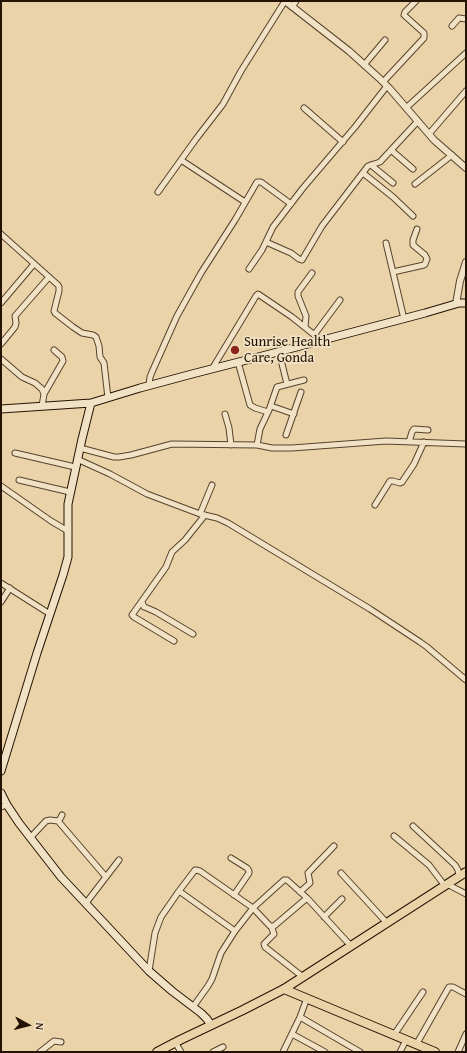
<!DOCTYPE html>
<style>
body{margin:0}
#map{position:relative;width:467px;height:1053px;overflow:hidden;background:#ead3a8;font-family:"Gentium Book Plus",serif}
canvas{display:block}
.frame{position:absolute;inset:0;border:2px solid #241202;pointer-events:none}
.north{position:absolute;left:8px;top:1005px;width:40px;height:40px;-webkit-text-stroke:3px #f1e2c6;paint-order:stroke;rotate:97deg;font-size:11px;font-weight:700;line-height:16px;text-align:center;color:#241202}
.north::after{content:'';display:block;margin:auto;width:14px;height:18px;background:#241202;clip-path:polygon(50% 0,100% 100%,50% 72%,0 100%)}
</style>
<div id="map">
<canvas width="467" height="1053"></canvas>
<div class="frame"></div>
<div class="north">N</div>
</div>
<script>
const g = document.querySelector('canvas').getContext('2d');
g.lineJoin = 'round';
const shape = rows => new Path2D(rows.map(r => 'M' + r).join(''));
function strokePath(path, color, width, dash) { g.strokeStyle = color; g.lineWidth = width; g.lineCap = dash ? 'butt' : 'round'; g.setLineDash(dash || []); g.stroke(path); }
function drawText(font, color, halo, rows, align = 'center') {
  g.font = font + ' "Gentium Book Plus",serif'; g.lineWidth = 3.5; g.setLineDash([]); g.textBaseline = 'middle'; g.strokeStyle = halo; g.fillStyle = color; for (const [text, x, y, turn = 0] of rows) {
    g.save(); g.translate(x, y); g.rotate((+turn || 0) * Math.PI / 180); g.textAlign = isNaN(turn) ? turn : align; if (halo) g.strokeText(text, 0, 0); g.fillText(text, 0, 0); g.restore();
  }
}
const minor = shape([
 [292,7,296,1],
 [452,26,459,18,466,19],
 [364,65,385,40],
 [383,82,424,38,424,33,404,15,405,12,416,1],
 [304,108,343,142],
 [406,108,466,53],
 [429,134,466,91],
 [391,150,413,169],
 [181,160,245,202],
 [371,165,393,183],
 [363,173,393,197,413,216],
 [415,184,452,155],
 [158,192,196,139,223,104,241,71,285,1],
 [1,234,58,285,59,287,59,291,54,311,55,313,73,327,82,333,93,335,96,337,99,346,100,357,104,363,108,398],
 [266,242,291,253,299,259,302,260,322,226,368,166,380,162,418,121],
 [386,243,404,319],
 [249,269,262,250,273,227,303,188,355,127,387,86],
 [393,272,424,265,425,264,427,259,425,255,413,245,413,240,417,229],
 [1,303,34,264],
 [305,327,306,316,298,296,298,292,312,273],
 [314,335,340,300],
 [1,344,15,327,16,323,15,316,49,277],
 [279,352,287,384],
 [1,359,22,377,35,383,42,389,44,394,42,406],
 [238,362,250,405,255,408,268,412],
 [212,369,256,296,258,294,292,317,322,341],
 [149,385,150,377,152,372,177,316,201,273,235,220,257,182,261,182,291,204],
 [44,394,63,361,62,357,54,350],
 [271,406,294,414],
 [225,414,229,428,231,445],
 [286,435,301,392],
 [409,442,412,432,414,429,428,430],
 [257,445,260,429,269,410,277,387,304,380],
 [80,448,114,457,119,457,131,455,172,444,257,445,272,448,292,448,386,441,466,444],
 [15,453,75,467],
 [77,459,110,474,147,494,200,514,217,518,228,523,370,609,420,642,427,647,466,680],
 [19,480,70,492],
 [1,486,51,521,68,531],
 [375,505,390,481,393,481,400,483,402,482,414,464,424,442],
 [200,514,212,485],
 [1,583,50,614],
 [1,602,10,588],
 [142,602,144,607,147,608,156,612,193,634],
 [174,641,134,617,132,615,166,567,172,552,185,540,205,515],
 [1,807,7,805],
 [58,821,106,877],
 [413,826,455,865,458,870,459,876],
 [394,836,429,865,445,886],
 [30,838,46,821,50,820,58,821,60,819,62,815],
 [231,858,247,868,249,871,249,873,234,895],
 [341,873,387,923],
 [447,884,466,894],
 [179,891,235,931],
 [300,892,310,883,308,873,334,846],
 [86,903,119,860],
 [324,917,342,899],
 [271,926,274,934,264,944,265,947,303,977],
 [149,971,155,933,161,917,179,891,195,870,196,870,200,871,253,908,284,880,287,880,307,898,351,946],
 [193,1007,208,986,212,979,221,953,235,931,253,908,270,926,274,926,307,898],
 [300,1017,360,1052],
 [292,1034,325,1052],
 [394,1035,423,992],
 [175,1042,181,1052],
 [416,1045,449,987,453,987,466,994],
 [40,1052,54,1041,61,1042],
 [213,1052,223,1047],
 [283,1052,300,1017,307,998],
 [400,1052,406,1040],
 [458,1052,466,1034]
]);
const tertiary = shape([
 [285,1,349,51,379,78,390,89,434,140,466,168],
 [456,304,460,281,466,262]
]);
const secondary = shape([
 [1,409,91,403,140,388,192,374,270,354,425,313,459,303,466,303],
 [1,771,37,653,63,575,68,557,68,504,82,439,91,403],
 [1,793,7,805,19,823,61,877,149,971,172,991,201,1013,207,1019,211,1025]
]);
const primary = shape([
 [284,989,466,872]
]);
const trunk = shape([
 [157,1052,180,1040,243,1010,284,989,435,1052]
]);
strokePath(minor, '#56422c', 7);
strokePath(tertiary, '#56422c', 8);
strokePath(secondary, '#241202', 9);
strokePath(primary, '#241202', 10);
strokePath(trunk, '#241202', 10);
strokePath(minor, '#f1e2c6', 5);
strokePath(tertiary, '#f1e2c6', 6);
strokePath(secondary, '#f1e2c6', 7);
strokePath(primary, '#ead3a8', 8);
strokePath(trunk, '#ead3a8', 8);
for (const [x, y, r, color] of [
 [235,350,5,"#8f2418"]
]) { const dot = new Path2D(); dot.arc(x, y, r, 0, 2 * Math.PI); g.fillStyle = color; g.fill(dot); strokePath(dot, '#f1e2c6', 1.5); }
drawText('14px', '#241202', '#f1e2c6', [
 ["Sunrise Health",244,342],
 ["Care, Gonda",244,358]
], 'left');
</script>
